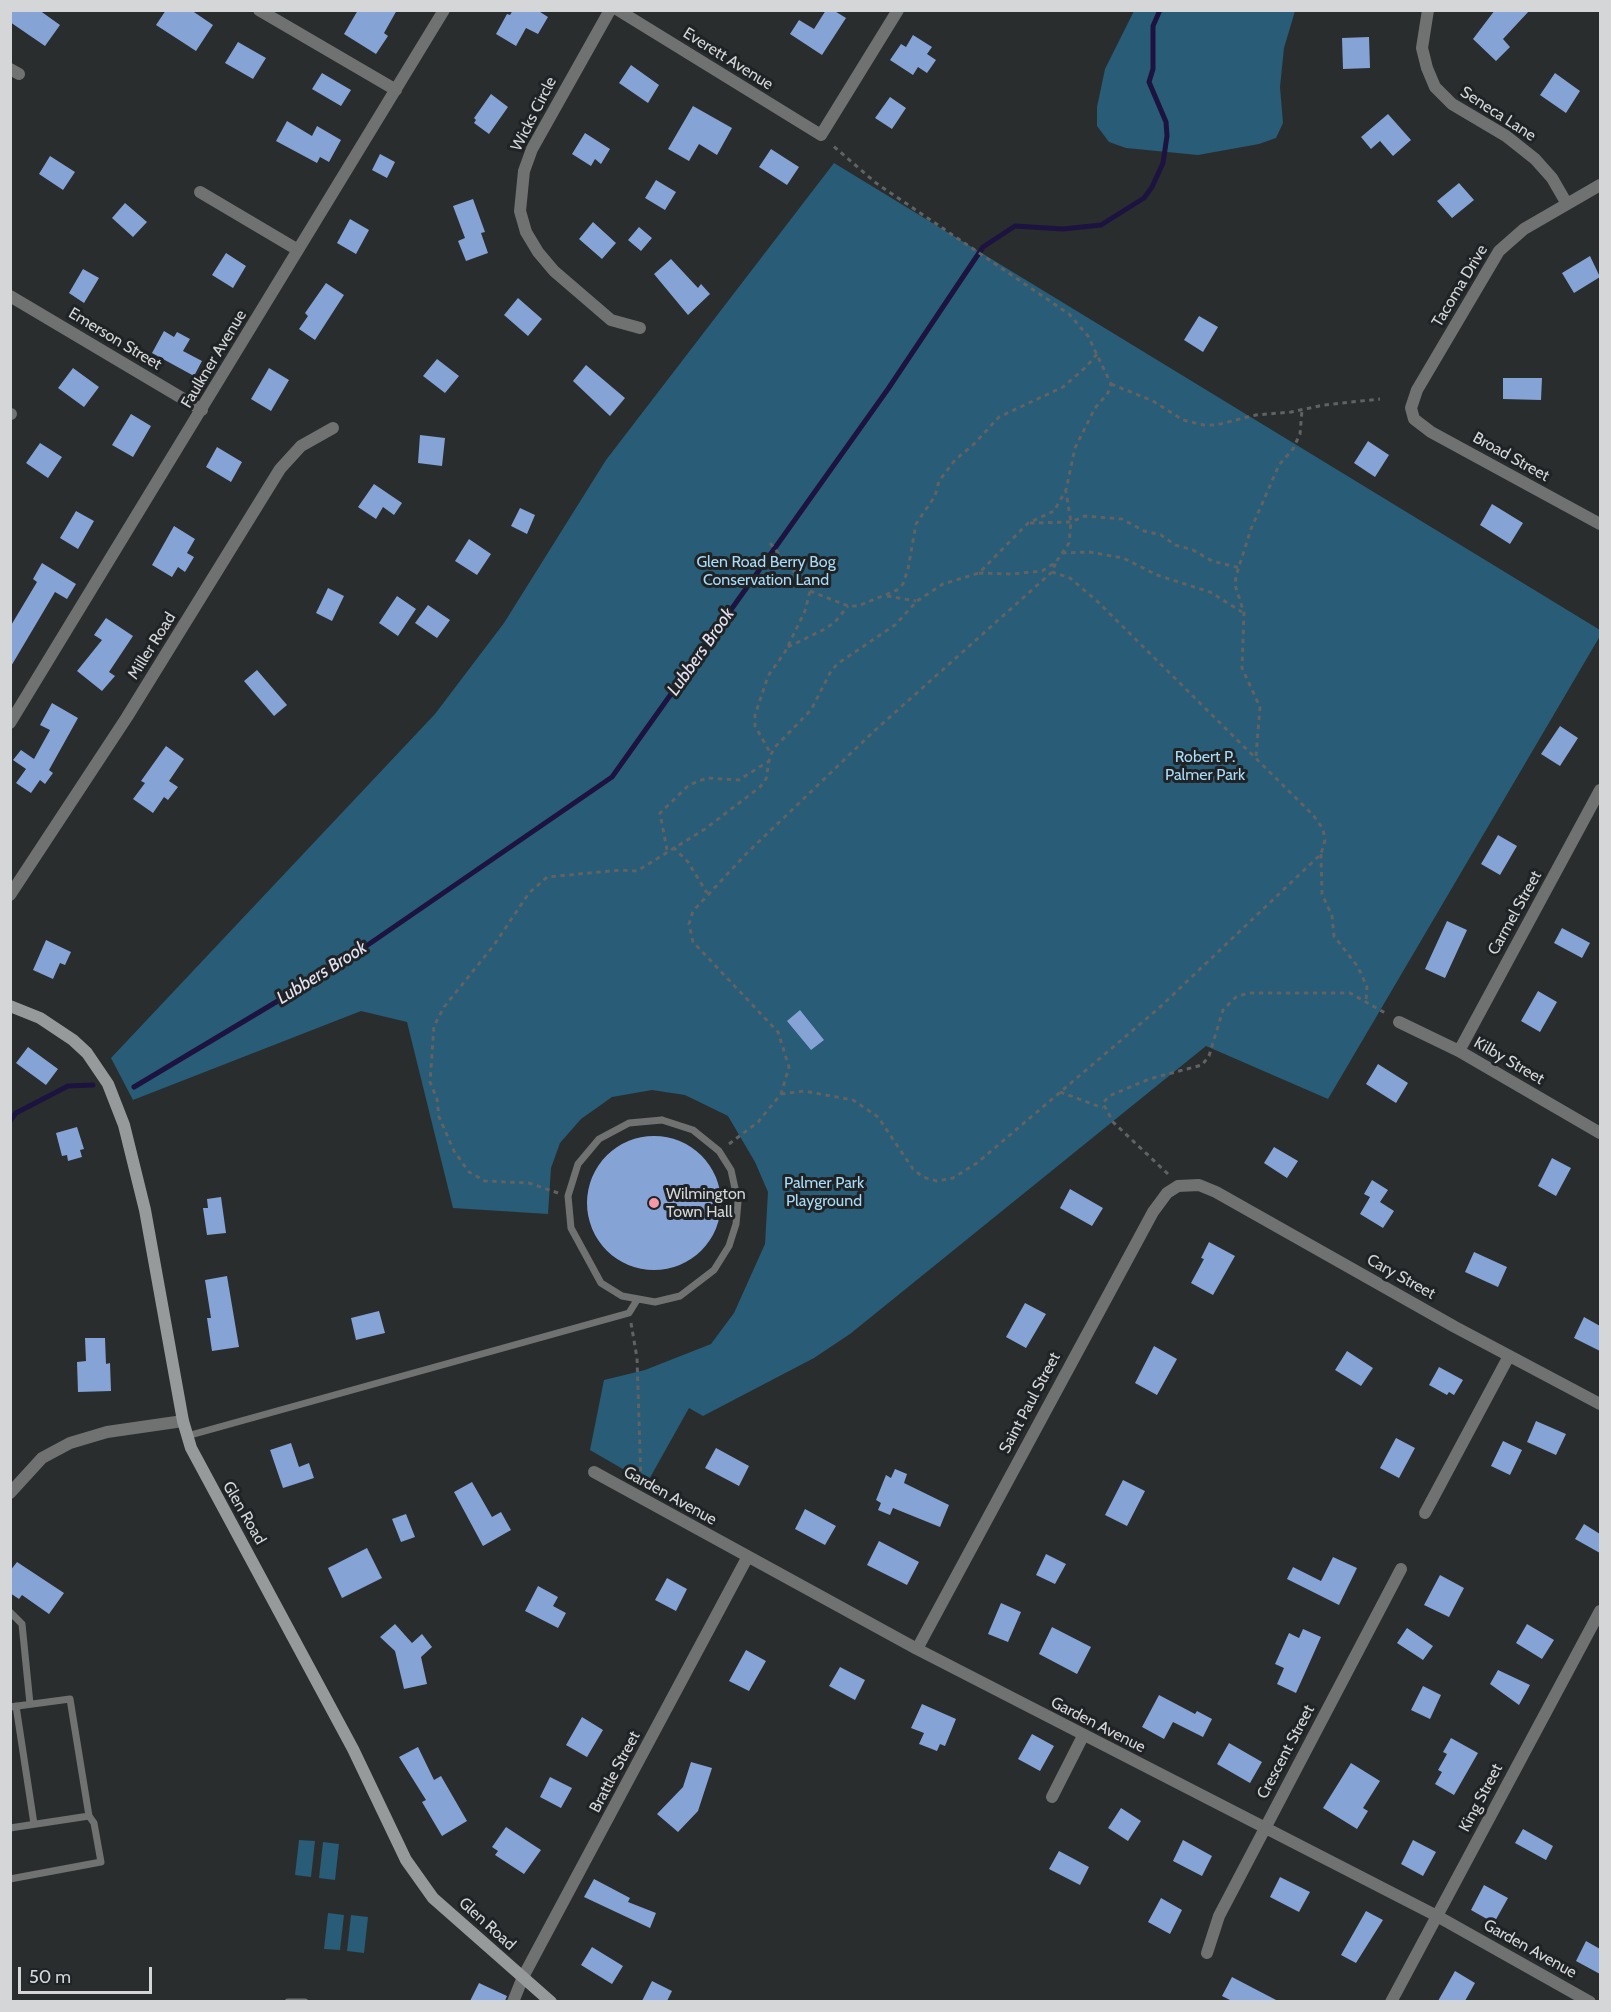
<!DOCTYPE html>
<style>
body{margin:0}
#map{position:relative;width:1611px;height:2012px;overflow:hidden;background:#2a2d2e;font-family:Cabin,sans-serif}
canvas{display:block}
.frame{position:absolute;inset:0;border:12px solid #d4d6d7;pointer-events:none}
.scale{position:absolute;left:18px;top:1967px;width:134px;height:27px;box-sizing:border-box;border:3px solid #d4d6d7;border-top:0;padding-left:8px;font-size:18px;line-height:21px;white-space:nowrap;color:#d4d6d7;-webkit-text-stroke:4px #202325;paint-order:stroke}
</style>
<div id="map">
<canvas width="1611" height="2012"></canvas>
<div class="frame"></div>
<div class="scale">50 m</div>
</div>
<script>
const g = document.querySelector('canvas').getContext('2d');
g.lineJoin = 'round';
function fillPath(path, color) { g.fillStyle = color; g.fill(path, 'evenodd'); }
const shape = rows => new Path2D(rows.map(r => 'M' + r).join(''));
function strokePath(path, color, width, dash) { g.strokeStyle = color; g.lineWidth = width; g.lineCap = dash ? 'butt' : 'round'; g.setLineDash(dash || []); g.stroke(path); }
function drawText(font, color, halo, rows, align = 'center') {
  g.font = font + ' Cabin,sans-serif'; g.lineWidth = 6; g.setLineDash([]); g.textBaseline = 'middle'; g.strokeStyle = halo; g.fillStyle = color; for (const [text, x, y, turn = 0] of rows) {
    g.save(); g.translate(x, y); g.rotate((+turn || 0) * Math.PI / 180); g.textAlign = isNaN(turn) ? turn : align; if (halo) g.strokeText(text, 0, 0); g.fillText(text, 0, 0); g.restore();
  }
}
fillPath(shape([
 [1134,11,1295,11,1284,48,1280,87,1283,123,1276,138,1259,144,1198,155,1126,148,1109,142,1097,126,1097,107,1105,69],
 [834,163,1600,630,1600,636,1328,1099,1206,1046,850,1334,814,1358,703,1416,689,1408,647,1483,590,1450,604,1380,645,1370,711,1344,734,1313,765,1244,768,1192,755,1162,728,1116,685,1095,652,1090,612,1097,581,1119,560,1143,551,1168,548,1214,453,1208,407,1022,361,1011,133,1100,111,1058,435,714,504,623,606,460],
 [299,1840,315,1841,311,1877,295,1875],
 [323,1842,339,1844,335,1880,319,1878],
 [328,1913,344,1915,340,1950,324,1949],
 [351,1915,368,1917,364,1953,347,1951]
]), '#285c77');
strokePath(shape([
 [134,1087,343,962,612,777,888,389,983,247,1015,226,1063,229,1101,225,1144,198,1152,187,1163,163,1167,136,1166,122,1149,82,1153,69,1153,26,1160,10],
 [10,1121,16,1113,68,1086,93,1085]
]), '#1d1340', 5);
fillPath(shape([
 [10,10,39,10,60,25,45,46,10,22],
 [166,10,191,10,213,25,196,51,156,25],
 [358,10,397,10,384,33,388,36,376,54,344,34],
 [513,10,537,10,548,17,538,34,526,28,516,46,496,34,507,14,510,15],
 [826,10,833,10,846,18,822,55,790,34,799,20,814,29],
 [1495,10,1530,10,1503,39,1510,47,1496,61,1473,39],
 [913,35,932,47,927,54,936,60,927,73,918,67,913,75,890,60,901,44,906,47],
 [1369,37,1370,68,1343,69,1342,38],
 [238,42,266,58,253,79,225,63],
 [631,65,659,85,648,103,619,83],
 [322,73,351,90,341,106,312,89],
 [1555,73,1580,91,1566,113,1540,95],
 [491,94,508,107,489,134,474,123,476,120,474,118],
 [890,97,906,108,892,129,875,118],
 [693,106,732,128,717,155,699,144,689,161,668,149],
 [1388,114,1411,140,1393,156,1380,141,1371,149,1361,137],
 [287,121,312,136,317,126,341,140,329,162,320,157,317,163,276,141],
 [585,133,610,149,601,164,595,159,591,166,572,154],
 [771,149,799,167,787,185,759,167],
 [380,154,395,162,387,178,372,170],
 [50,156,75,172,63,190,39,174],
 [656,180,676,192,665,210,645,198],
 [1459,183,1474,200,1452,218,1437,201],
 [473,199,485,232,481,233,488,253,466,261,458,241,465,238,453,206],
 [125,203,147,222,133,237,112,218],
 [350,219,369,230,356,254,337,243],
 [593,222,616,243,602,259,579,239],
 [639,227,652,238,641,251,628,240],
 [226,253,246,266,233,288,212,275],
 [1590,256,1600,277,1574,293,1562,273],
 [671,259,698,288,701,284,710,294,688,315,654,274],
 [83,269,99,278,84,303,69,293],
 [326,283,344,295,315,340,299,329,308,316,305,313],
 [518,298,542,319,528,336,504,315],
 [1199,316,1218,327,1203,352,1184,340],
 [164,331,174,337,177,332,190,339,183,351,202,361,194,376,152,353],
 [437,359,459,376,445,393,423,376],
 [586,365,625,398,610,416,573,381],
 [73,368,99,387,84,407,58,388],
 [269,368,289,380,271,411,251,399],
 [1503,378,1542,378,1541,400,1503,399],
 [131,414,151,426,133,457,112,445],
 [420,435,445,438,442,466,418,463],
 [1368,441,1389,455,1375,477,1354,463],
 [40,443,62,457,48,478,26,463],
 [217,447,242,462,231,482,206,467],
 [374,484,402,503,394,515,383,507,376,519,358,507],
 [1492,504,1523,523,1510,544,1480,525],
 [520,508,535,515,527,534,511,526],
 [76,511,94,521,78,549,60,538],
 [174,526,195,539,187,553,194,557,185,572,178,567,172,577,152,565],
 [469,539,491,554,477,575,455,561],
 [42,563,76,584,67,599,55,592,10,668,10,627,37,582,33,579],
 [328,588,344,596,332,621,316,613],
 [397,596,416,609,398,636,379,623],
 [428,605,450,620,437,638,415,623],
 [106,618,133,636,109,672,115,676,102,691,77,671,102,640,94,635],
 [257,670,287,705,274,716,244,681],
 [52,703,78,718,49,770,53,773,45,784,40,780,31,793,16,783,26,769,13,760,21,750,34,759,50,730,40,725],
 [1560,726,1578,738,1560,766,1541,754],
 [166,746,184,759,169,781,178,787,168,800,164,797,153,813,133,799,145,783,141,781],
 [1498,835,1517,846,1500,875,1481,864],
 [1447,921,1467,930,1445,978,1425,969],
 [1562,928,1590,943,1582,958,1554,943],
 [46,940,71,952,65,965,60,963,53,979,33,970],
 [1538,991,1557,1002,1540,1032,1521,1021],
 [800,1010,824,1040,811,1050,787,1021],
 [28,1047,58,1069,46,1085,16,1063],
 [1378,1064,1408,1083,1396,1103,1366,1084],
 [77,1127,84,1149,80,1150,82,1157,68,1161,67,1155,62,1156,56,1133],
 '587 1203a67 67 0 1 1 134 0a67 67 0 1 1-134 0Z',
 [1274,1147,1298,1161,1287,1178,1264,1163],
 [1552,1158,1571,1168,1556,1196,1538,1186],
 [1372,1180,1388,1190,1380,1202,1394,1211,1383,1228,1360,1214,1370,1197,1364,1194],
 [1070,1189,1103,1208,1092,1226,1060,1208],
 [221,1197,226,1233,207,1235,203,1208,208,1208,207,1199],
 [1209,1242,1235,1256,1213,1295,1191,1283,1204,1259,1201,1258],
 [1474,1252,1507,1267,1498,1287,1465,1272],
 [227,1276,239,1347,212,1351,207,1318,211,1318,205,1280],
 [1025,1303,1046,1314,1026,1348,1006,1337],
 [379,1311,385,1333,356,1340,351,1318],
 [1584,1317,1600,1326,1600,1351,1574,1338],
 [85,1338,105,1338,106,1364,110,1363,111,1391,78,1392,77,1362,86,1361],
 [1154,1346,1177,1359,1157,1395,1135,1383],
 [1347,1351,1373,1368,1361,1386,1335,1370],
 [1439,1367,1463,1380,1454,1395,1449,1392,1447,1395,1429,1385],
 [1536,1421,1566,1434,1556,1455,1527,1442],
 [1396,1438,1415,1448,1399,1478,1380,1468],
 [1503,1441,1522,1450,1510,1475,1491,1466],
 [291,1443,299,1467,309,1463,314,1478,283,1488,270,1450],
 [716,1448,749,1466,739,1486,705,1468],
 [895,1469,907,1474,904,1483,949,1505,940,1527,893,1508,890,1515,878,1510,881,1503,876,1500,886,1475,891,1478],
 [1123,1480,1145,1491,1127,1526,1105,1515],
 [472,1482,492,1517,501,1512,511,1530,483,1546,454,1492],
 [805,1509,836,1526,825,1545,795,1529],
 [406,1514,415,1537,401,1542,392,1519],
 [1584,1524,1600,1534,1600,1553,1575,1539],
 [879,1541,919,1562,907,1585,867,1565],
 [367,1548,382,1578,342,1598,328,1568],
 [1046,1554,1066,1564,1055,1584,1036,1575],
 [1333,1557,1357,1568,1339,1605,1287,1579,1293,1567,1321,1581],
 [17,1562,64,1593,49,1614,22,1595,19,1599,10,1593,10,1571],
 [1440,1575,1464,1588,1449,1617,1424,1605],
 [667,1578,687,1589,676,1611,655,1600],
 [538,1586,558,1597,553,1606,566,1613,558,1628,525,1611],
 [1001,1603,1021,1612,1008,1642,988,1634],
 [395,1624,412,1643,422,1634,432,1647,421,1657,427,1684,404,1689,395,1651,380,1637],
 [1527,1624,1554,1640,1542,1659,1516,1643],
 [1052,1627,1091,1647,1077,1674,1039,1654],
 [1407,1628,1433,1646,1423,1660,1397,1643],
 [1303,1629,1321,1637,1296,1693,1277,1684,1284,1668,1275,1664,1289,1633,1299,1638],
 [746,1650,766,1661,749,1691,729,1681],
 [840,1667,865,1680,855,1700,829,1686],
 [1498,1670,1530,1685,1519,1705,1490,1684],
 [1423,1686,1441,1695,1430,1719,1411,1710],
 [1159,1695,1195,1714,1197,1711,1212,1719,1203,1737,1173,1722,1164,1739,1142,1727],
 [922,1704,956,1719,945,1746,940,1744,937,1751,919,1744,924,1733,911,1728],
 [582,1717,603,1730,587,1757,566,1745],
 [1032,1734,1054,1746,1040,1771,1018,1759],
 [1451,1738,1478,1753,1454,1795,1435,1784,1442,1772,1438,1770,1447,1754,1443,1752],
 [1229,1743,1262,1762,1250,1783,1217,1764],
 [418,1747,434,1780,441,1776,467,1821,442,1836,422,1802,426,1800,399,1757],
 [691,1762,712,1768,698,1811,678,1832,657,1814,683,1787],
 [1351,1763,1380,1781,1363,1808,1368,1811,1357,1829,1323,1808],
 [550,1777,572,1788,561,1808,540,1797],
 [1121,1808,1141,1821,1128,1841,1108,1828],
 [506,1827,541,1850,524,1874,495,1855,498,1851,492,1847],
 [1523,1829,1553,1846,1546,1860,1515,1843],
 [1183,1840,1212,1856,1202,1876,1173,1861],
 [1413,1840,1436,1852,1423,1876,1401,1864],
 [1059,1851,1089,1867,1080,1885,1049,1869],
 [1280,1877,1310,1892,1299,1912,1270,1897],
 [594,1879,630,1898,628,1902,656,1913,650,1928,584,1897],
 [1484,1885,1508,1898,1494,1923,1471,1910],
 [1161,1898,1182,1910,1170,1934,1148,1922],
 [1366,1911,1383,1920,1356,1963,1341,1955],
 [1586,1941,1600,1949,1600,1974,1576,1961],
 [592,1947,623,1966,612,1984,581,1965],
 [1455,1971,1475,1983,1465,2001,1438,2001],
 [1232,1977,1278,2001,1232,2001,1222,1996],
 [652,1981,672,1991,667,2001,642,2001],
 [479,1983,507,1996,505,2001,470,2001]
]), '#85a3d5');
strokePath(shape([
 [1111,384,1153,401,1183,420,1204,425,1216,425,1256,415,1291,412,1324,405,1380,399],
 [1030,523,1071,522,1085,516,1122,519,1144,531,1161,535,1175,545,1193,550,1212,561,1240,568],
 [770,543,810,591,805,611,785,652,768,676,755,715,755,726,771,754],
 [1062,553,1089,552,1123,558,1157,575,1210,592,1242,612],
 [979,573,1012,574,1042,571,1056,562,1069,543,1071,522,1066,492],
 [810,591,848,606,858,606,897,590,903,584,908,569,916,524,935,496,939,481,955,460,974,444,999,417,1063,387,1086,367,1097,354],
 [887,596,916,601],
 [788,647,825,629,835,622,848,606],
 [1256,756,1260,707,1242,668,1244,613,1235,585,1236,576,1251,529,1279,465,1293,449,1300,434,1302,410],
 [673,847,688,862,707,893],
 [667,850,660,813,689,785,707,778,739,780,769,761],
 [1321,854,1322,894,1332,916,1334,936,1358,967,1367,987,1366,1001],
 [1060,1092,1103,1108],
 [781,1094,804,1091,853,1100,878,1117,913,1169,923,1177,937,1181,953,1178,977,1163,1159,1008,1321,854,1325,840,1323,829,1313,815,1097,601,1070,578,1052,572],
 [729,1144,758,1122,781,1094,789,1067,778,1032,693,942,689,924,693,911,746,854,871,734,1052,572,1056,562],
 [1168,1174,1113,1122,1103,1103,1109,1096,1149,1079,1202,1065,1209,1056,1223,1010,1236,997,1248,993,1350,993,1387,1014],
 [558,1193,529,1183,485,1181,469,1172,454,1151,439,1117,437,1099,430,1082,434,1026,444,1007,494,945,529,893,547,877,621,870,637,871,705,829,760,787,766,779,770,756,775,747,811,710,830,673,837,664,895,625,917,601,943,584,979,573,1028,523,1054,511,1066,490,1075,448,1095,408,1108,393,1111,384,1088,336,1069,314,876,183,831,144],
 [631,1323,637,1358,641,1481]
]), '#606263', 3, [4.5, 4.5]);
strokePath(shape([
 [662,1120,693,1130,719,1151,731,1170,738,1202,736,1224,729,1246,714,1270,680,1296,655,1302,622,1296,601,1283,571,1228,568,1196,578,1164,599,1139,629,1123,662,1120],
 [187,1436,629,1313,637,1300],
 [10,1612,22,1624,30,1704],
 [16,1706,34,1824],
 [10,1707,70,1699,89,1816,10,1828],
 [10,1879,101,1862,94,1823,89,1816],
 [288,2002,305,2002]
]), '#707272', 7);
strokePath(shape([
 [259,10,396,90],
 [610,10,532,149,524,171,520,211,526,232,538,252,554,271,611,320,640,328],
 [618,10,821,135,898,10],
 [1428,10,1422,48,1427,68,1435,87,1452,104,1506,136,1535,159,1552,178,1567,204],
 [10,69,19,74],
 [1600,185,1524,229,1499,251,1417,390,1411,408,1414,419,1431,432,1600,524],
 [200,192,298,250],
 [10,296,202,410],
 [10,414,11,414],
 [10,723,444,10],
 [10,895,127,717,280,469,301,446,333,428],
 [1399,1022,1459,1051,1600,1133],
 [1459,1051,1600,790],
 [594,1472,917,1649,1437,1916,1590,2002],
 [10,1493,42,1458,70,1443,107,1432,183,1421],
 [1425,1513,1509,1356],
 [917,1649,1153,1212,1167,1193,1178,1186,1199,1185,1216,1192,1455,1327,1600,1404],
 [1052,1797,1083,1736],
 [1207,1953,1219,1916,1401,1569],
 [513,2002,523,1977,747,1558],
 [1391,2002,1600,1611]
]), '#707272', 12);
strokePath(shape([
 [10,1006,40,1018,73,1040,87,1053,108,1084,124,1125,145,1210,183,1421,191,1448,353,1749,406,1860,433,1898,551,2002]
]), '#979a9a', 12);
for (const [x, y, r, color] of [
 [654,1203,6,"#f39aa9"]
]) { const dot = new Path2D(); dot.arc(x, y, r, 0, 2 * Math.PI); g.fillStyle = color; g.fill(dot); strokePath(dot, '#202325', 2); }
drawText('16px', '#d4d6d7', '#202325', [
 ["Everett Avenue",728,59,32],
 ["Wicks Circle",534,114,-63],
 ["Seneca Lane",1498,114,33],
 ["Tacoma Drive",1460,286,-59],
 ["Emerson Street",115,339,31],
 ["Faulkner Avenue",214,359,-59],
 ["Broad Street",1511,457,29],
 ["Miller Road",152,646,-58],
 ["Carmel Street",1515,913,-61],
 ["Kilby Street",1509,1061,30],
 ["Cary Street",1401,1277,29],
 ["Saint Paul Street",1030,1403,-62],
 ["Garden Avenue",670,1496,29],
 ["Glen Road",244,1513,60],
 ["Garden Avenue",1098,1725,27],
 ["Crescent Street",1286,1752,-62],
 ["Brattle Street",615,1772,-62],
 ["King Street",1481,1798,-62],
 ["Glen Road",487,1924,42],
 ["Garden Avenue",1530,1949,29]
]);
drawText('16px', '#a8dbf8', '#202325', [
 ["Glen Road Berry Bog",766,562],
 ["Conservation Land",766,580],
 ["Robert P.",1205,757],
 ["Palmer Park",1205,775],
 ["Palmer Park",824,1183],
 ["Playground",824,1201]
]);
drawText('16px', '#d4d6d7', '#202325', [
 ["Wilmington",666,1194],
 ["Town Hall",666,1212]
], 'left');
drawText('italic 18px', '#e2e2f2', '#202325', [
 ["Lubbers Brook",701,652,-55],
 ["Lubbers Brook",322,973,-32]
]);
</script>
